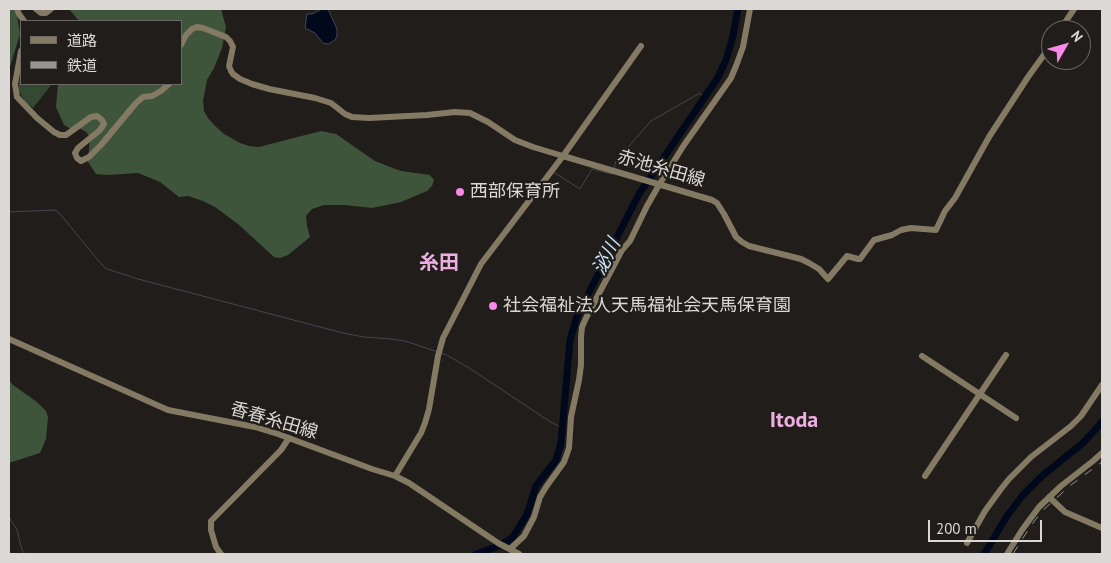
<!DOCTYPE html>
<meta charset="utf-8">
<style>
body{margin:0}
#map{position:relative;width:1111px;height:563px;overflow:hidden;background:#211d1a;font-family:"PT Sans","Noto Sans JP",sans-serif}
canvas{display:block}
.frame{position:absolute;inset:0;border:10px solid #dbd8d6;pointer-events:none}
.legend{position:absolute;left:20px;top:20px;width:162px;height:65px;box-sizing:border-box;background:#211d1a;border:1px solid #6b6865;margin:0;padding:6px 9px;list-style:none;font-size:15px;color:#dbd8d6}
.legend li{display:flex;align-items:center;gap:10px;height:25px}
.legend b{width:25px;border:1px solid #6b6865}
.north{position:absolute;left:1041px;top:20px;width:50px;height:50px;box-sizing:border-box;background:#211d1a;border:1px solid #6b6865;border-radius:50%;rotate:52deg;font-size:14px;font-weight:700;line-height:20px;text-align:center;color:#dbd8d6}
.north::after{content:'';display:block;margin:auto;width:18px;height:22px;background:#f888e9;clip-path:polygon(50% 0,100% 100%,50% 72%,0 100%)}
.scale{position:absolute;left:928px;top:520px;width:114px;height:22px;box-sizing:border-box;border:2px solid #dbd8d6;border-top:0;padding-left:6px;font-size:15px;line-height:18px;white-space:nowrap;color:#dbd8d6;-webkit-text-stroke:4px #211d1a;paint-order:stroke}
</style>
<div id="map">
<canvas width="1111" height="563"></canvas>
<div class="frame"></div>
<ul class="legend">
<li><b style="height:6px;background:#847a64"></b>道路</li>
<li><b style="height:6px;background:#979491"></b>鉄道</li>
</ul>
<div class="north">N</div>
<div class="scale">200 m</div>
</div>
<script>
const g = document.querySelector('canvas').getContext('2d');
g.lineJoin = 'round';
function fillPath(path, color) { g.fillStyle = color; g.fill(path, 'evenodd'); }
const shape = rows => new Path2D(rows.map(r => 'M' + r).join(''));
function strokePath(path, color, width, dash) { g.strokeStyle = color; g.lineWidth = width; g.lineCap = dash ? 'butt' : 'round'; g.setLineDash(dash || []); g.stroke(path); }
function drawText(font, color, halo, rows, align = 'center') {
  g.font = font + ' "PT Sans","Noto Sans JP",sans-serif'; g.lineWidth = 4.5; g.setLineDash([]); g.textBaseline = 'middle'; g.strokeStyle = halo; g.fillStyle = color; for (const [text, x, y, turn = 0] of rows) {
    g.save(); g.translate(x, y); g.rotate((+turn || 0) * Math.PI / 180); g.textAlign = isNaN(turn) ? turn : align; if (halo) g.strokeText(text, 0, 0); g.fillText(text, 0, 0); g.restore();
  }
}
fillPath(shape([
 [21,70,21,84,52,84,33,108,25,102,19,91,19,83]
]), '#334931');
fillPath(shape([
 [9,9,16,9,20,34,9,70],
 [69,9,221,9,226,27,222,48,214,68,207,80,203,101,204,111,208,118,214,125,224,134,240,143,249,146,259,147,321,131,336,134,375,161,390,167,401,171,430,175,434,180,432,186,427,191,401,202,372,208,345,205,324,205,312,209,306,216,307,226,310,237,288,255,280,258,274,257,238,224,215,207,203,201,188,196,179,197,160,182,138,173,107,175,96,174,88,162,90,137,86,132,79,128,69,128,64,125,56,107,58,84,181,84,181,21,79,21],
 [9,380,13,385,37,402,46,411,48,417,46,439,40,453,9,463]
]), '#3e553c');
const water = shape([
 [322,9,328,9,337,29,337,36,335,40,328,44,323,43,315,33,305,28,307,14,312,14,322,9]
]);
fillPath(water, '#00091c');
strokePath(water, '#424754', 1);
strokePath(shape([
 [614,168,616,161,651,121,700,93,704,98],
 [555,173,580,189,592,169,612,174],
 [9,212,55,210,60,214,102,265,107,269,138,279,343,333,364,337,391,339,405,341,438,352],
 [441,354,445,354,469,368,549,421,562,428],
 [9,517,17,530,22,550,25,554]
]), '#424754', 1);
strokePath(shape([
 [476,554,499,546,512,538,516,532,527,514,536,486,556,460,561,443,570,340,577,316,639,194,717,79,726,60,733,36,738,9],
 [984,554,1007,516,1023,495,1042,476,1084,442,1102,422]
]), '#00091c', 7);
strokePath(shape([
 [17,9,19,14,24,21],
 [36,9,41,13,46,13,51,9],
 [1060,30,1074,9],
 [181,45,186,35,192,29,197,27,203,28,226,37,230,41,233,47,229,66,231,71,233,74,240,79,252,84,269,89,315,98,331,103,345,114,352,117,369,118,427,115,455,112,470,113,488,122,515,140,533,147,563,156,641,46],
 [21,51,15,84,17,97,37,118,54,132,60,135,66,135,91,117,97,116,102,120,104,124,100,130,78,148,75,153,77,158,81,161,89,157,101,145,136,103,143,97,152,96,161,91,169,84],
 [9,339,168,410,255,427,278,434,372,469,395,476,409,483,498,543,519,554],
 [922,356,1016,418],
 [395,476,421,433,425,423,429,409,438,356,443,338,481,264,563,156,712,200,717,203,724,214,736,237,742,242,749,246,801,259,809,263,819,269,828,279,847,256,858,259,860,259,874,240,892,235,901,230,911,228,936,230,945,211,955,198,989,137,1028,77,1051,45],
 [925,476,1006,355],
 [1049,497,1065,512,1102,528],
 [967,543,985,511,1001,489,1009,479,1031,457,1071,426,1081,416,1102,385],
 [510,549,524,536,534,517,540,497,546,487,564,462,569,448,571,417,579,380,581,365,581,337,582,327,586,318,622,250,630,241,647,206,659,185,684,145,731,78,736,66,743,47,750,9],
 [221,554,216,547,211,530,211,521,281,450,289,438],
 [1007,554,1022,530,1039,507,1061,486,1093,461,1102,453]
]), '#847a64', 6);
strokePath(shape([
 [1013,554,1030,527,1042,511,1071,485,1102,462]
]), '#979491', 1, [9, 9]);
for (const [x, y, r, color] of [
 [460,192,5,"#f888e9"],
 [493,306,5,"#f888e9"]
]) { const dot = new Path2D(); dot.arc(x, y, r, 0, 2 * Math.PI); g.fillStyle = color; g.fill(dot); strokePath(dot, '#211d1a', 2); }
drawText('18px', '#dbd8d6', '#211d1a', [
 ["赤池糸田線",661,169,16],
 ["香春糸田線",274,421,16]
]);
drawText('18px', '#dbd8d6', '#211d1a', [
 ["西部保育所",470,192],
 ["社会福祉法人天馬福祉会天馬保育園",503,306]
], 'left');
drawText('italic 19px', '#c6e3fe', '#211d1a', [
 ["泌川",607,257,-63]
]);
drawText('bold 20px', '#edaee2', '#211d1a', [
 ["糸田",439,263]
]);
drawText('bold 22px', '#edaee2', '#211d1a', [
 ["Itoda",794,421]
]);
</script>
